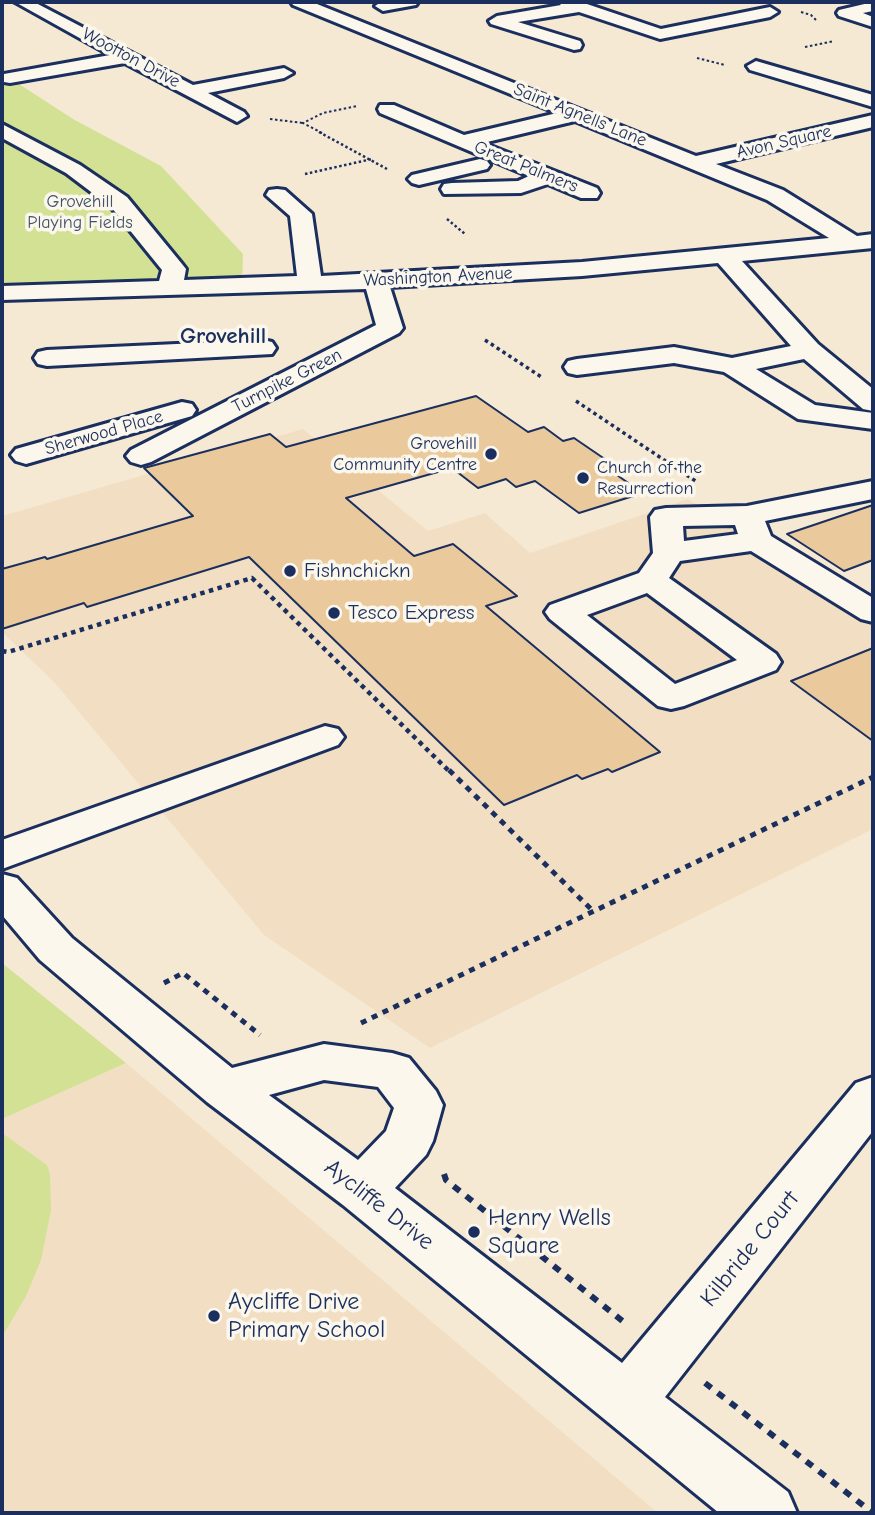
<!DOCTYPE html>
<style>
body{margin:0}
#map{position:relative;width:875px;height:1515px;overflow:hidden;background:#f6e9d4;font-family:"Comic Neue",sans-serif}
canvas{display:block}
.frame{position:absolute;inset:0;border:4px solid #1b2f5e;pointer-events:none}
</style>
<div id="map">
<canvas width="875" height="1515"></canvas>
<div class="frame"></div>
</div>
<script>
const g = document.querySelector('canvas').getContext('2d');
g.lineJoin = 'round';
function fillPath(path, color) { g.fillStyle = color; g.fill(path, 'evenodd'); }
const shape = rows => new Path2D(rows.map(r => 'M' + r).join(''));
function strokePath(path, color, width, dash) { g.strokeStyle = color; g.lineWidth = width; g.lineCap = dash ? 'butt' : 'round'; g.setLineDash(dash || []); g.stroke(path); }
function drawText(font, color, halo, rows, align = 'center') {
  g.font = font + ' "Comic Neue",sans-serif'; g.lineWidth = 7; g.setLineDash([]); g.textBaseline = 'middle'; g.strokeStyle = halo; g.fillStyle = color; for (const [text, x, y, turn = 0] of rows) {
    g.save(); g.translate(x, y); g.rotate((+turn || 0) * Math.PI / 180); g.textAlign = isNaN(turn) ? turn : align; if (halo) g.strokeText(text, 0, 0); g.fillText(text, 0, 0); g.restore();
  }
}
fillPath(shape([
 [303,429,428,531,485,513,530,553,688,499,873,627,873,829,430,1048,264,935,55,683,2,632,2,516],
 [126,1063,658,1513,2,1513,2,1119]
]), '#f2dfc3');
fillPath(shape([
 [2,73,73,119,161,166,243,254,242,286,2,293],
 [2,963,126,1063,2,1119],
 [2,1133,47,1165,50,1174,51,1210,41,1260,26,1296,2,1337]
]), '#d3e194');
const building = shape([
 [476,396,528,432,544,427,563,441,574,438,615,466,608,469,643,493,579,513,535,481,516,487,506,479,478,488,452,468,346,498,414,556,453,544,517,596,486,606,660,752,612,772,608,769,582,779,577,775,504,805,249,557,87,607,84,603,2,629,2,569,45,557,47,559,193,516,144,468,270,434,286,447,476,396],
 [873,505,873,560,844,571,787,534,873,505],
 [873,648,873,741,791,681,873,648]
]);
fillPath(building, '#eac99c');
strokePath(building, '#1b2f5e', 2);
const minor = shape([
 [15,2,34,2,193,85,284,68,293,73,284,78,208,93,244,112,247,116,237,122,125,63,10,83,4,82,4,74,110,55,15,2],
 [291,2,312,2,696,156,873,115,873,127,716,164,783,190,857,236,873,234,873,248,742,261,818,344,873,389,873,411,863,409,804,359,756,369,815,405,873,413,873,429,798,419,724,372,674,363,577,375,568,373,564,367,568,361,577,359,674,347,732,358,791,346,718,263,582,276,390,287,403,328,399,333,151,462,141,465,131,462,126,456,131,450,376,325,366,289,2,300,2,286,159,281,162,270,111,207,66,173,2,138,2,124,80,165,127,197,182,264,186,269,184,280,297,276,290,216,266,195,269,190,277,189,285,190,312,214,321,276,582,262,829,238,767,200,575,121,483,143,597,188,600,193,597,198,581,198,548,184,521,193,444,194,441,189,444,184,452,183,518,181,529,176,380,113,378,109,380,105,394,105,464,135,557,113,293,5,291,2],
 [418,2,416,5,383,11,375,6,381,2,418,2],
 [558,2,581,2,661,29,770,7,778,12,770,17,660,39,579,12,518,22,580,41,582,45,580,49,574,50,491,24,489,21,497,16,561,5,558,2],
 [873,2,873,11,863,13,873,17,873,27,839,16,837,13,839,10,873,2],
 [756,61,873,95,873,107,750,70,747,66,756,61],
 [480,159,487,161,490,165,487,169,419,185,412,183,408,179,412,175,480,159],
 [263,340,272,342,276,348,272,354,47,366,38,364,34,358,38,352,47,350,263,340],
 [182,402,192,404,196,410,192,416,26,464,16,461,11,455,16,449,182,402],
 [873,481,873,499,765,521,771,536,873,598,873,622,861,619,751,551,680,561,669,578,776,654,781,662,776,670,684,706,671,709,658,706,550,619,545,612,550,605,639,573,653,553,650,517,655,510,666,508,747,506,873,481],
 [735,525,738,534,684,541,683,526,735,525],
 [647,593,737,660,675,684,587,615,647,593],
 [325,726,338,729,344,737,338,745,2,869,2,840,325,726],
 [2,874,17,878,72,938,232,1068,324,1044,392,1053,409,1058,436,1091,443,1105,433,1141,426,1155,395,1188,622,1363,856,1083,873,1077,873,1131,665,1397,788,1492,797,1513,719,1513,343,1205,207,1102,40,960,2,915,2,874],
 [324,1080,378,1087,394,1108,386,1131,358,1160,269,1095,324,1080]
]);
strokePath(minor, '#1b2f5e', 6);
strokePath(shape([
 [801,12,811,15,817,21],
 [805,47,834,41],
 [697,58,725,65],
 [270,119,303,123],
 [322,133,303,123,323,113,357,106]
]), '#1b2f5e', 2, [2.5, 2.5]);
strokePath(shape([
 [319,132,387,169],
 [305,174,372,159],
 [447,219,465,234]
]), '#1b2f5e', 2.5, [2.5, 2.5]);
strokePath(shape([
 [485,340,543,378],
 [576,401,697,482]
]), '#1b2f5e', 3.5, [3.5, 3.5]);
strokePath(shape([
 [2,651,8,652,252,578,450,772]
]), '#1b2f5e', 4.5, [4.5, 4.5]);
strokePath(shape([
 [449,770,594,912],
 [164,983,183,973,260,1035],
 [361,1023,873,777]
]), '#1b2f5e', 5, [6, 6]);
strokePath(shape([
 [444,1174,446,1180,625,1323],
 [705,1383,873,1513]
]), '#1b2f5e', 6, [8, 8]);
fillPath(minor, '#fbf7ec');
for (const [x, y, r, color] of [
 [491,454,7,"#1b2f5e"],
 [583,478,7,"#1b2f5e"],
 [290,571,7,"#1b2f5e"],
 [334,613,7,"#1b2f5e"],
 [474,1232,7,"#1b2f5e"],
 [214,1316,7,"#1b2f5e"]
]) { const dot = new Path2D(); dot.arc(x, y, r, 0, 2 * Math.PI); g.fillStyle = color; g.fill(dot); strokePath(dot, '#fbf7ec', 2.5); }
drawText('18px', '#1b2f5e', '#fbf7ec', [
 ["Wootton Drive",131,58,28],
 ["Saint Agnells Lane",580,115,22],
 ["Avon Square",784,142,-13],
 ["Great Palmers",526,167,22],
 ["Washington Avenue",438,277,-3],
 ["Turnpike Green",287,381,-27],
 ["Sherwood Place",104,433,-16]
]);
drawText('18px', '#405369', '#fbf7ec', [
 ["Grovehill",80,202],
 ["Playing Fields",80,223]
]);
drawText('18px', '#1b2f5e', '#fbf7ec', [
 ["Grovehill",477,444],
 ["Community Centre",477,465],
 ["Church of the",597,468,"left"],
 ["Resurrection",597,489,"left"]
], 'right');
drawText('21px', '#1b2f5e', '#fbf7ec', [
 ["Fishnchickn",304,571],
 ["Tesco Express",348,613]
], 'left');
drawText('bold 23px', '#1b2f5e', '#fbf7ec', [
 ["Grovehill",223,336]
]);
drawText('24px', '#1b2f5e', '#fbf7ec', [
 ["Aycliffe Drive",379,1205,38],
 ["Kilbride Court",750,1249,-51]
]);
drawText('24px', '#1b2f5e', '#fbf7ec', [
 ["Henry Wells",488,1218],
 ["Square",488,1246],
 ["Aycliffe Drive",228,1302],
 ["Primary School",228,1330]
], 'left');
</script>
